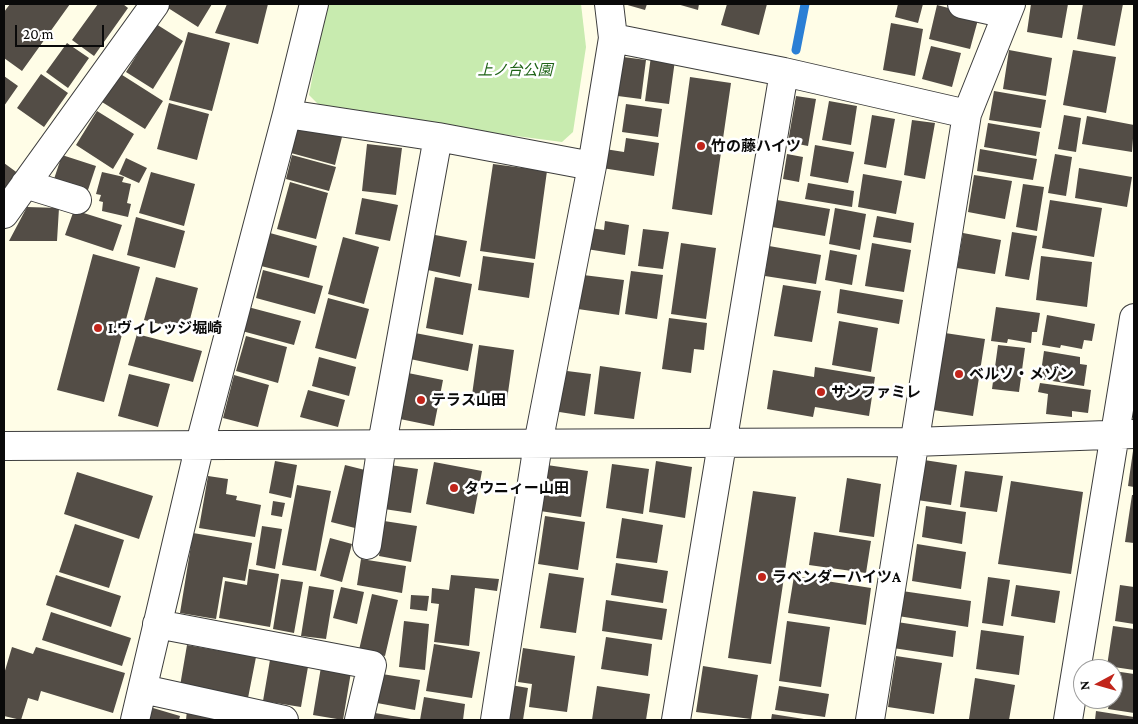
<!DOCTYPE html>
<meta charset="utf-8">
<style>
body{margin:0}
#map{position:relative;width:1138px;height:724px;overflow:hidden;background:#fffde7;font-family:"Crimson Pro",serif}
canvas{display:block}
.frame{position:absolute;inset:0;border:5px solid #0a0a0a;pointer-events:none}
.north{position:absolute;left:1073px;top:659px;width:50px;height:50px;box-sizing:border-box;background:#fff;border:1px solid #9d9d9d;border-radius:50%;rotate:264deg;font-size:14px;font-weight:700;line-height:20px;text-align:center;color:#0a0a0a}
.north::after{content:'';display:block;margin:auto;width:18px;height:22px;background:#c1251b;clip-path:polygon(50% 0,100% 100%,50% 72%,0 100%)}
.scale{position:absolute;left:15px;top:25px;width:89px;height:22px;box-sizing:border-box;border:2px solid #0a0a0a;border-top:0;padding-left:6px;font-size:15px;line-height:18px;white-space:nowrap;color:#0a0a0a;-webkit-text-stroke:4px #fff;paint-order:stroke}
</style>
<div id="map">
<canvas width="1138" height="724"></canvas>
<div class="frame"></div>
<div class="north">N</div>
<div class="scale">20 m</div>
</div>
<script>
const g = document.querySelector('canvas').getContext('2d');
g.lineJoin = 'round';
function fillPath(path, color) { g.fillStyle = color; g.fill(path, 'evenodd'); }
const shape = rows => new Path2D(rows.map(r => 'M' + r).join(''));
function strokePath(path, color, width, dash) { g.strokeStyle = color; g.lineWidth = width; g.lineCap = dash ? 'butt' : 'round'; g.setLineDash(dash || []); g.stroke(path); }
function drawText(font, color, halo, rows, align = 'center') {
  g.font = font + ' "Crimson Pro","Noto Sans JP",serif'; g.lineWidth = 5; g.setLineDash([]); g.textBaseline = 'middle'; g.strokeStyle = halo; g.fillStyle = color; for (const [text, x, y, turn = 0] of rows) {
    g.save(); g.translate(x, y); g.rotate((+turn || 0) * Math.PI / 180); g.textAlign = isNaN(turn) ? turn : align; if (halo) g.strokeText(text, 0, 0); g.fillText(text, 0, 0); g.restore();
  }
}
fillPath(shape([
 [326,4,581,4,586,47,573,132,562,142,325,111,309,95]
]), '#c8ebaf');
strokePath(shape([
 [796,50,805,4]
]), '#2b7fd5', 9);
fillPath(shape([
 [10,4,70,4,22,71,4,58,4,12],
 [98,4,123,4,128,8,94,56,72,40],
 [166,4,212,4,198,27,165,6],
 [227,4,268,4,258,44,215,33],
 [624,4,647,4,645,10],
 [677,4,699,4,698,10],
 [727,4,767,4,759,35,721,25],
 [898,4,923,4,918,23,895,17],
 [1031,4,1068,4,1062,38,1027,32],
 [1083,4,1123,4,1115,46,1077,39],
 [937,5,979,16,970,49,929,39],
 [891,23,923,29,915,76,883,70],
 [156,24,183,41,153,89,126,72],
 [188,32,230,43,212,111,169,100],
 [67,43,89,58,68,88,46,72],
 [931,46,961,53,952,87,922,79],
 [1009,50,1052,58,1046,96,1003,89],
 [1073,50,1116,57,1106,113,1063,105],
 [616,56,646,60,641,99,610,95],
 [651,56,675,60,669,104,645,101],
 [119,73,163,101,145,129,102,102],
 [41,74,68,93,44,127,17,108],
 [4,76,18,86,4,106],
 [690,77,731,83,712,215,672,209],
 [994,91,1046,100,1041,128,989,120],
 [796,96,816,99,808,146,788,142],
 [829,101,857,106,851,145,822,140],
 [169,103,209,114,197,160,157,149],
 [626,104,662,109,658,137,622,132],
 [97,111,134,134,113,169,76,145],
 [872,115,895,119,886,168,864,164],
 [1064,115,1081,118,1076,152,1058,149],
 [1087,116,1134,125,1132,152,1082,144],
 [912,120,935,123,925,179,904,175],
 [988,123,1040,132,1036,156,984,147],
 [298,125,342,137,335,165,291,153],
 [626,138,659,143,654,176,602,168,605,149,624,152],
 [367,144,402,148,396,195,362,191],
 [815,145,854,152,848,183,810,176],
 [980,149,1037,159,1033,180,977,171],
 [787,154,803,157,799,182,783,179],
 [1055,154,1072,157,1066,196,1048,193],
 [62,155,96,166,87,193,53,182],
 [292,155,336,167,329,191,286,179],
 [126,158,147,168,139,183,119,174],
 [4,163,19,174,4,195],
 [493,164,547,171,535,259,480,251],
 [1079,168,1132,177,1127,207,1075,198],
 [102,172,124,177,122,182,131,184,127,203,131,204,128,217,102,211,103,202,99,201,101,195,96,194],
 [151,172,195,184,184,226,139,213],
 [863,174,902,181,896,214,858,207],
 [974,175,1012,181,1005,219,968,212],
 [290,182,328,193,316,239,277,229],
 [808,183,854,191,852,207,805,199],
 [1023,184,1044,187,1037,231,1016,227],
 [362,198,398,205,390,241,355,234],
 [777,200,830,209,825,236,772,227],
 [1050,200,1102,208,1094,257,1042,248],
 [27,207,59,208,57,241,9,241],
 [835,208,866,214,860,250,829,244],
 [74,210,122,225,113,251,65,235],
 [877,216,914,223,911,243,873,237],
 [136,217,185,231,175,268,127,255],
 [605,221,629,225,625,255,580,248,583,227,604,230],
 [643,229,669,232,663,269,638,266],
 [1012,232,1037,236,1029,280,1005,276],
 [270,233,317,246,309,278,261,266],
 [963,233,1001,240,995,274,957,268],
 [430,234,467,241,460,277,423,269],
 [343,237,379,247,364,304,328,294],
 [681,243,716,248,706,319,671,314],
 [872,243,911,250,904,292,865,286],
 [769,246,821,255,816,284,765,276],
 [830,250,857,255,852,285,825,280],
 [93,254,140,267,104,402,57,390],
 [483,256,534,263,529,298,478,290],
 [1041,256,1092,262,1087,307,1036,300],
 [263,270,323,286,315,314,256,298],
 [631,271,663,275,657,319,625,314],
 [575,274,624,280,619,315,571,308],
 [156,277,198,288,187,331,144,320],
 [435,277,472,284,463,335,426,328],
 [783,285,821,291,812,342,774,336],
 [840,289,903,300,899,324,837,313],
 [328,298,369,309,356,359,315,348],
 [248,307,301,321,294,345,242,331],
 [996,307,1040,313,1037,332,1032,332,1031,343,1008,339,1007,343,991,341],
 [1047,315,1095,324,1092,341,1084,340,1082,349,1061,345,1060,348,1042,345],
 [669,318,707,323,704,350,694,349,691,373,662,369],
 [839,321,878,328,871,372,832,365],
 [415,333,473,344,468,371,410,359],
 [945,333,985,339,973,416,933,410],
 [137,334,202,351,193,382,128,365],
 [246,336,287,347,278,383,236,371],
 [479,345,514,350,506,407,471,402],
 [998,345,1025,348,1019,392,992,389],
 [1044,351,1080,357,1080,364,1087,365,1084,386,1040,379],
 [319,357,356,367,349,396,312,386],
 [600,366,641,372,634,419,594,414],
 [815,367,875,377,869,416,815,407,813,417,767,409,773,370,814,377],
 [559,370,591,374,585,416,553,411],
 [408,373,443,380,434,426,400,419],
 [129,374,170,384,158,427,118,416],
 [234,375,269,385,258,427,223,418],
 [1040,383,1091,390,1088,413,1072,411,1072,417,1046,414,1048,394,1038,392],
 [308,390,345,400,338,427,300,417],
 [1133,451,1134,451,1134,487,1128,486],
 [924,460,957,465,951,505,917,500],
 [275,461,297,465,291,498,269,493],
 [656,461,692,467,685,518,649,512],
 [434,462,482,471,474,514,426,504],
 [612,464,649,469,643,514,606,508],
 [345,465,369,471,355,528,331,522],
 [390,465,418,469,411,513,384,509],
 [547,465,588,471,581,517,540,511],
 [965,471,1003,476,997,512,960,507],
 [77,472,153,496,139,539,64,514],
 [208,476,228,479,226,494,237,496,236,500,261,505,255,537,199,528],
 [847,478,881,484,874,537,839,532],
 [1011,481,1083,492,1071,574,998,564],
 [297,485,331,491,316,571,282,565],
 [753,491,796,497,771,664,728,658],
 [1132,495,1134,495,1134,543,1125,542],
 [273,501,285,503,282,517,271,515],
 [926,506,966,512,962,544,922,537],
 [545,516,585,522,578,570,538,564],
 [622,518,663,525,657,563,616,558],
 [384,521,417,526,411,562,379,556],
 [75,524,124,540,109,588,59,572],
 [262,526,282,529,275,569,256,565],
 [814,532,871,541,866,573,809,565],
 [193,533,252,543,245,581,223,577,216,619,180,613],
 [330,538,352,544,342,582,320,576],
 [917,544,966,552,961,589,912,581],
 [361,559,406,566,402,593,357,585],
 [616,563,668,571,663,603,611,595],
 [249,569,279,574,270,627,219,618,225,581,247,585],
 [549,573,584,578,576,633,540,628],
 [56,575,121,596,111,627,46,605],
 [451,575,499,579,497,591,475,588,469,646,434,642,439,604,431,603,432,588,449,590],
 [794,576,871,588,866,625,788,613],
 [988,577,1010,580,1003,626,982,623],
 [281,579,303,582,294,633,273,629],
 [1016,585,1060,591,1055,623,1011,616],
 [1120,585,1134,587,1134,624,1115,621],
 [309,586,334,590,326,639,301,636],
 [341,587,364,592,357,624,333,618],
 [902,591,971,601,968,627,898,616],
 [372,594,398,600,385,656,359,650],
 [411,595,429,596,427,611,410,609],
 [606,600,667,609,662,640,602,631],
 [51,612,131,638,122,666,42,640],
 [404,621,429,624,425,670,399,667],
 [787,621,830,627,821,687,779,681],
 [897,622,956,631,953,657,893,648],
 [1113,626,1134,629,1134,670,1107,666],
 [981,630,1024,636,1019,675,976,669],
 [606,637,652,644,648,676,601,669],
 [434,644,480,652,472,698,426,691],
 [187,645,256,657,248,698,180,686],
 [12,647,33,654,36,647,125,673,113,713,41,691,38,701,28,698,21,720,4,716,4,687,5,682,4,682,4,674],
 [523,648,575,656,567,712,529,707,532,684,518,682],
 [271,654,309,661,301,707,263,701],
 [896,656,942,663,934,714,888,707],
 [322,661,352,666,343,720,313,715],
 [703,666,758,675,751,719,696,712],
 [1114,671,1134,674,1134,713,1108,709,1110,699,1113,699],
 [382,674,420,680,415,710,377,703],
 [975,678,1015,685,1009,720,969,719],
 [511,685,528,688,523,720,506,720],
 [597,686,650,694,646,720,592,720],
 [779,686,829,694,825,717,775,710],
 [424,697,465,704,463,720,420,720],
 [153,708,180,716,179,720,149,720],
 [187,710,240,720,186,720],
 [1096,711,1134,717,1134,720,1095,720],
 [375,713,411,719,411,720,374,720],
 [772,714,804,719,804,720,771,720]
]), '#534d46');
const minor = shape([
 [962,4,1007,14],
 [613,38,784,72,967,114],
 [287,114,438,137,592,166],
 [25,184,77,200],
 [4,214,155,4],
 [4,446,914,442,1134,434],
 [367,545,382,444,438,137],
 [157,624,372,665,359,720],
 [143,689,284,720],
 [135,720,200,444,287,114,314,4],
 [495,720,538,444,592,166,613,38,609,4],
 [676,720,784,72],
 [870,720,967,114,1011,4],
 [1068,720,1134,318]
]);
strokePath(minor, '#3d3d3d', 30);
strokePath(minor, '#fff', 28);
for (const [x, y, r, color] of [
 [701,146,5,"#c1251b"],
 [98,328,5,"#c1251b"],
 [959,374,5,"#c1251b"],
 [821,392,5,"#c1251b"],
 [421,400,5,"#c1251b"],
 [454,488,5,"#c1251b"],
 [762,577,5,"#c1251b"]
]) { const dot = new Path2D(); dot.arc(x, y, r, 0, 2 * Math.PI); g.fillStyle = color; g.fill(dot); strokePath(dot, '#fff', 2); }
drawText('italic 15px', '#206418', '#fff', [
 ["上ノ台公園",515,70]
]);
drawText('bold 15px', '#0a0a0a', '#fff', [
 ["竹の藤ハイツ",711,146],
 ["I.ヴィレッジ堀崎",108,328],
 ["ベルソ・メゾン",969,374],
 ["サンファミレ",831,392],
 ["テラス山田",431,400],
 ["タウニィー山田",464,488],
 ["ラベンダーハイツA",772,577]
], 'left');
</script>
